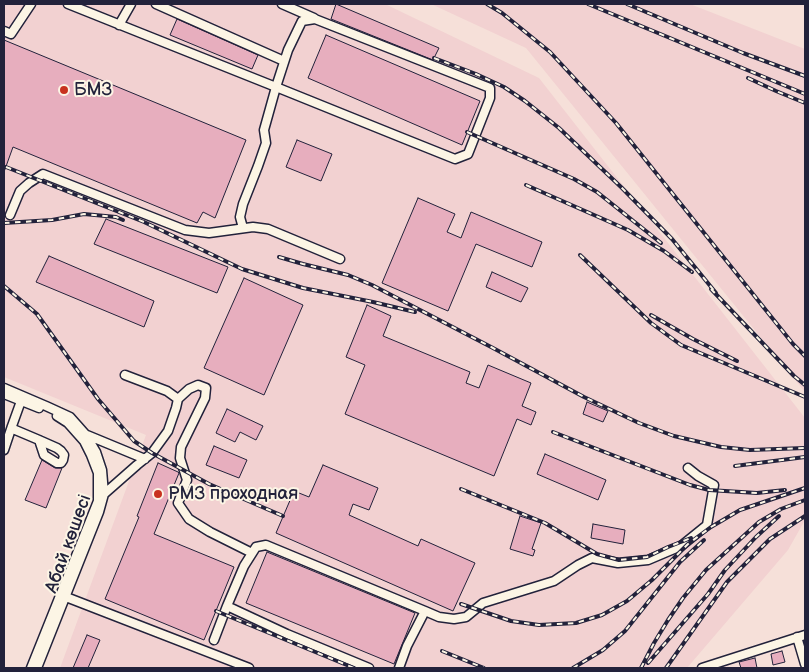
<!DOCTYPE html>
<meta charset="utf-8">
<style>
body{margin:0}
#map{position:relative;width:809px;height:672px;overflow:hidden;background:#f6e0d9;font-family:"Balsamiq Sans",sans-serif}
canvas{display:block}
.frame{position:absolute;inset:0;border:5px solid #22223b;pointer-events:none}
</style>
<div id="map">
<canvas width="809" height="672"></canvas>
<div class="frame"></div>
</div>
<script>
const g = document.querySelector('canvas').getContext('2d');
g.lineJoin = 'round';
function fillPath(path, color) { g.fillStyle = color; g.fill(path, 'evenodd'); }
const shape = rows => new Path2D(rows.map(r => 'M' + r).join(''));
function strokePath(path, color, width, dash) { g.strokeStyle = color; g.lineWidth = width; g.lineCap = dash ? 'butt' : 'round'; g.setLineDash(dash || []); g.stroke(path); }
function drawText(font, color, halo, rows, align = 'center') {
  g.font = font + ' "Balsamiq Sans",sans-serif'; g.lineWidth = 4; g.setLineDash([]); g.textBaseline = 'middle'; g.strokeStyle = halo; g.fillStyle = color; for (const [text, x, y, turn = 0] of rows) {
    g.save(); g.translate(x, y); g.rotate((+turn || 0) * Math.PI / 180); g.textAlign = isNaN(turn) ? turn : align; if (halo) g.strokeText(text, 0, 0); g.fillText(text, 0, 0); g.restore();
  }
}
fillPath(shape([
 [4,4,385,4,539,78,805,418,805,520,788,550,687,668,60,668,146,435,4,377],
 [431,4,690,4,805,49,805,392,526,48]
]), '#f2d1d1');
const building = shape([
 [336,4,439,48,433,60,331,19,336,4],
 [177,19,258,55,252,69,170,35,177,19],
 [326,35,480,101,462,145,308,78,326,35],
 [4,40,246,140,215,218,203,212,197,223,13,147,4,172,4,40],
 [297,140,332,154,321,181,286,167,297,140],
 [418,198,455,214,447,232,461,238,471,212,542,242,532,267,476,244,448,311,382,283,418,198],
 [106,219,228,267,217,293,94,244,106,219],
 [49,256,154,301,144,327,36,282,49,256],
 [492,272,528,288,521,302,486,287,492,272],
 [244,278,303,305,264,395,204,368,244,278],
 [367,305,391,316,383,336,470,372,466,383,479,388,488,365,531,383,522,406,536,412,531,425,517,419,494,476,345,414,365,365,346,357,367,305],
 [587,402,608,411,603,422,583,414,587,402],
 [227,409,263,426,256,440,240,432,235,442,216,433,227,409],
 [214,446,247,460,239,478,206,465,214,446],
 [545,454,606,480,598,500,537,474,545,454],
 [42,460,55,468,62,468,46,508,25,500,42,460],
 [158,463,178,472,179,473,154,534,234,567,204,640,105,599,139,517,137,516,158,463],
 [323,465,378,488,369,510,353,504,349,515,418,546,421,539,475,563,453,611,276,533,294,491,309,497,323,465],
 [520,516,541,523,532,549,535,550,533,556,510,549,520,516],
 [593,524,625,530,623,544,591,538,593,524],
 [267,552,415,613,394,664,246,603,267,552],
 [87,635,100,640,88,668,73,668,87,635],
 [782,651,785,662,773,665,771,654,782,651],
 [755,658,757,668,741,668,739,662,755,658]
]);
fillPath(building, '#e7aebe');
strokePath(building, '#22223b', 1);
const minor = shape([
 [68,4,138,32,276,87,400,137,455,159,468,154,490,98,490,88,315,19,302,21,288,50,276,87,264,130,266,143,258,166,243,204,240,217,243,228],
 [156,4,284,61],
 [282,4,314,18],
 [119,25,131,4],
 [4,31,11,34,31,4],
 [10,215,20,191,29,183,43,174,185,230,209,233,253,227,268,229,340,259],
 [4,388,46,406,70,417,86,435,96,452,102,470,104,494,99,512,37,668],
 [4,394,39,408],
 [178,399,189,389,198,385,206,388,205,398,181,447,180,458,187,480,178,503,189,519,210,532,252,553],
 [21,401,12,426,13,429,39,440,57,448,61,451,64,455,63,460,61,463,57,463,44,455,39,440],
 [87,435,145,459],
 [4,450,12,426],
 [104,494,137,465,152,453,168,431,176,408,178,399,167,391,125,375],
 [66,597,249,668],
 [227,606,244,566,256,547,266,545,425,611],
 [797,637,805,664],
 [214,640,227,606,287,634,369,668],
 [31,668,98,501,98,473,91,455,84,441,68,423,57,416],
 [399,668,407,646,425,611,439,617,454,619,466,617,483,603,554,581,578,565,592,558,618,563,648,560,681,546,707,525,714,485,698,476,688,468],
 [702,668,805,635]
]);
strokePath(minor, '#22223b', 11);
strokePath(minor, '#fcf5e5', 8);
const rail = shape([
 [487,4,502,13,550,52,616,123,793,344,805,356],
 [588,4,805,94],
 [627,4,743,53,805,76],
 [434,58,476,74,504,87,525,101,559,128,622,188,672,239,716,293],
 [748,78,776,91,805,103],
 [467,132,574,179,597,192,661,243],
 [6,167,144,222,242,269,303,288,373,302,415,312],
 [526,185,628,230,664,251,692,272],
 [4,223,52,220,84,214,116,217,123,220],
 [580,255,651,323,681,345,805,397],
 [279,257,303,264,348,275,372,285,493,348,584,397,639,423,674,436,721,447,750,450,805,448],
 [4,286,37,314,98,399,134,441,152,453,209,484,283,516],
 [711,289,794,376,805,385],
 [651,315,693,339,737,361],
 [553,432,690,485,709,490,757,493,785,490],
 [735,466,805,457],
 [461,489,545,523,597,554,619,560,647,557,668,547,691,538],
 [461,604,511,621,539,625,576,623,602,615,627,601,652,580,688,544,711,527,740,510,805,488],
 [216,611,354,668],
 [442,651,484,668],
 [648,663,708,594,725,570,756,537,779,516],
 [573,668,603,650,625,631,680,562,704,540],
 [641,668,654,643,668,620,683,598,706,570,759,522,781,509,805,500],
 [666,668,727,582,770,539,805,516]
]);
strokePath(rail, '#22223b', 4);
strokePath(rail, '#fcf5e5', 2, [5.5]);
for (const [x, y, r, color] of [
 [64,90,5,"#c8321e"],
 [158,494,5,"#c8321e"]
]) { const dot = new Path2D(); dot.arc(x, y, r, 0, 2 * Math.PI); g.fillStyle = color; g.fill(dot); strokePath(dot, '#fcf5e5', 2); }
drawText('18px', '#22223b', '#fcf5e5', [
 ["БМЗ",74,90],
 ["РМЗ проходная",168,494]
], 'left');
drawText('18px', '#22223b', '#fcf5e5', [
 ["Абай көшесі",69,544,-70]
]);
</script>
